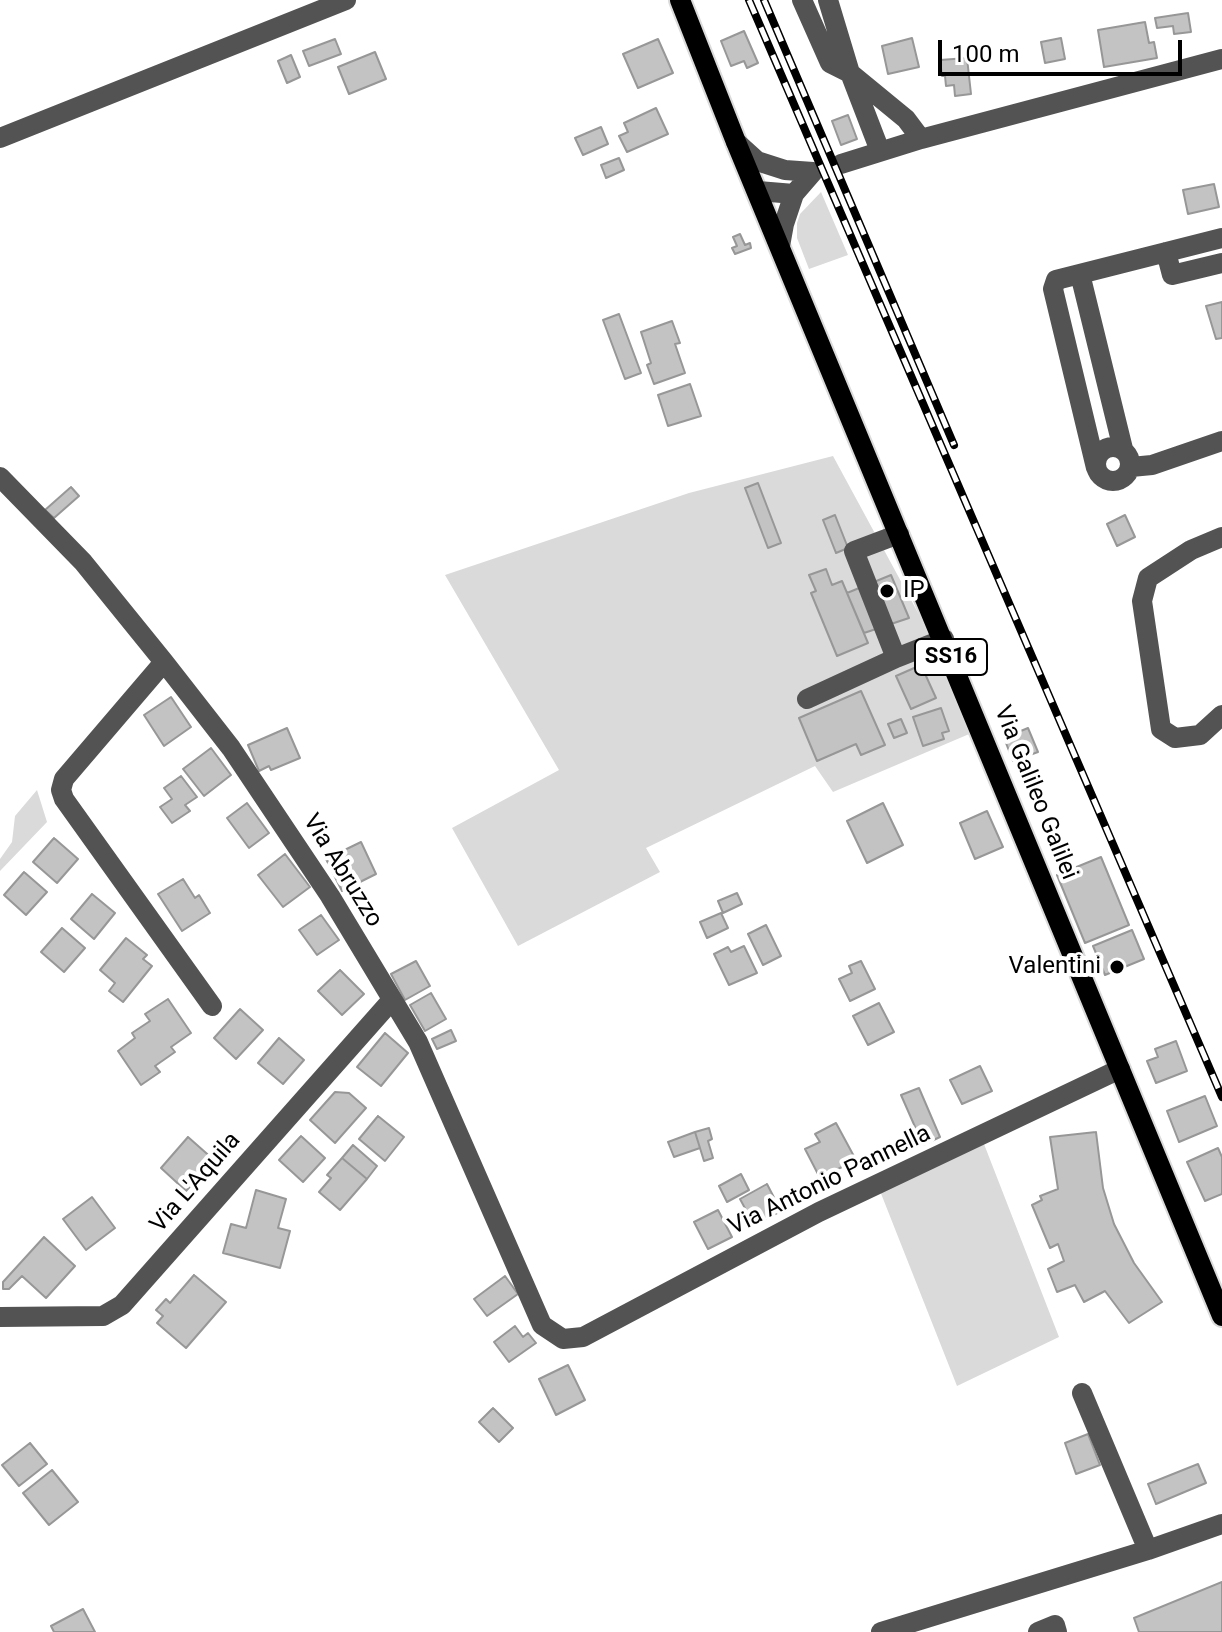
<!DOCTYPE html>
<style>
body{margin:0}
#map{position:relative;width:1222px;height:1632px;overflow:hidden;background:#fff;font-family:Roboto,sans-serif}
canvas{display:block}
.scale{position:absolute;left:938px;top:40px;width:244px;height:36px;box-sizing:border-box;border:4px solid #000;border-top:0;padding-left:10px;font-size:24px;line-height:28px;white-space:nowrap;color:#000;-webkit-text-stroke:6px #fff;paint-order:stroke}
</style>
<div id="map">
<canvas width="1222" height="1632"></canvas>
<div class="scale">100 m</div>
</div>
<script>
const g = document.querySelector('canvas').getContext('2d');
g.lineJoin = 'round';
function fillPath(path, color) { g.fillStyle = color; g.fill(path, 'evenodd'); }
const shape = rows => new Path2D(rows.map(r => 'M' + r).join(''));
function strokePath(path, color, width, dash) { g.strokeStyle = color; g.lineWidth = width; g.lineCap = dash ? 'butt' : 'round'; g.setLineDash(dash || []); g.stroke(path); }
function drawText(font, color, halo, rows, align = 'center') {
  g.font = font + ' Roboto,sans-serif'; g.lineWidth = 8; g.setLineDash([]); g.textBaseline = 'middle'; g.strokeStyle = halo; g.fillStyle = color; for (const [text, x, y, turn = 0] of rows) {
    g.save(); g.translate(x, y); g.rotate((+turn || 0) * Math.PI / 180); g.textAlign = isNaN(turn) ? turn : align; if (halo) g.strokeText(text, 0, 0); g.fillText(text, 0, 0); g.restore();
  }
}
fillPath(shape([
 [821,192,848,255,809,269,797,238,797,223,800,214],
 [833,456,981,729,833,792,815,766,646,848,660,872,518,946,452,828,559,770,445,575,689,493],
 [37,790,47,822,0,871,0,859,12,842,15,816],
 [984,1144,1059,1337,957,1386,880,1191]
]), '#dadada');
const building = shape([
 [1188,13,1191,32,1174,34,1173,26,1157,28,1155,18,1188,13],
 [1145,22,1149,43,1154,42,1157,58,1104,67,1098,30,1145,22],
 [744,31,758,63,747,68,744,61,731,66,721,41,744,31],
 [912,38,919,67,888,74,882,46,912,38],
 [1061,38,1065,59,1045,63,1041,42,1061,38],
 [335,39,341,54,309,66,303,51,335,39],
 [658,39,673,73,638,88,623,54,658,39],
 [375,52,386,79,349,94,338,67,375,52],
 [291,55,300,77,287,83,278,61,291,55],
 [967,58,971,94,955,96,954,85,946,86,945,76,942,76,940,60,967,58],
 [656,108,668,134,627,152,619,136,628,132,624,123,656,108],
 [848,115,857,139,841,145,832,121,848,115],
 [601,127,608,144,583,155,575,138,601,127],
 [619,158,624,170,606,178,601,165,619,158],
 [1214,184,1219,207,1188,214,1183,190,1214,184],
 [740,234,745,245,750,243,751,248,735,254,732,248,737,246,733,237,740,234],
 [1222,302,1222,338,1216,339,1206,306,1222,302],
 [619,314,641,373,625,379,603,320,619,314],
 [672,321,680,343,675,344,685,373,654,384,647,365,651,363,641,332,672,321],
 [690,384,701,416,668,426,658,395,690,384],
 [758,483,781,543,768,548,745,488,758,483],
 [71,487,79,496,54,518,45,510,71,487],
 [835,515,848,548,836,553,823,520,835,515],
 [1125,515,1135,537,1117,546,1107,524,1125,515],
 [826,569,832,585,842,581,868,643,837,656,811,593,816,591,809,575,826,569],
 [891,575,909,618,864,633,847,593,891,575],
 [921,665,936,698,911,709,896,676,921,665],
 [861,691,885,745,861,755,856,744,817,761,799,718,861,691],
 [171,697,191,727,164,746,144,715,171,697],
 [941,708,949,731,942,733,944,739,923,746,913,717,941,708],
 [901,719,907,733,894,738,888,724,901,719],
 [287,728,300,758,271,770,269,766,259,771,248,745,287,728],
 [1028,728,1038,752,1013,761,1004,738,1028,728],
 [211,748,231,775,204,796,183,769,211,748],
 [181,776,197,797,185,805,190,811,172,823,160,807,172,799,164,788,181,776],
 [247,803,269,833,249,848,227,818,247,803],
 [883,803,903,845,867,863,847,821,883,803],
 [987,811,1003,847,975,859,960,823,987,811],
 [54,838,78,859,57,883,33,862,54,838],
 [361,842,376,874,342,891,326,859,361,842],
 [285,854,310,887,283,907,258,875,285,854],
 [1101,857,1129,925,1085,943,1057,875,1101,857],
 [24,872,47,892,26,915,4,895,24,872],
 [183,879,195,898,199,895,210,913,182,931,158,894,183,879],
 [737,893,742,904,723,913,718,901,737,893],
 [92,894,115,913,94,939,71,919,92,894],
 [721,913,728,928,707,938,700,922,721,913],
 [321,915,339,940,317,955,299,930,321,915],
 [766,925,781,956,763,965,748,934,766,925],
 [62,928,85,948,64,972,41,952,62,928],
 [1132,930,1144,959,1105,975,1093,946,1132,930],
 [126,938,147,955,143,959,152,966,123,1002,109,991,115,983,100,970,126,938],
 [744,946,757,973,729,985,714,954,728,947,731,952,744,946],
 [416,961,430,986,405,1000,391,974,416,961],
 [861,961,875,989,850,1001,839,979,852,973,849,966,861,961],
 [340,970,364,994,342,1015,318,991,340,970],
 [431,993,446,1019,425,1031,410,1005,431,993],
 [168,999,191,1033,171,1047,175,1052,155,1066,160,1072,141,1085,118,1051,135,1038,132,1033,150,1021,145,1014,168,999],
 [879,1003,894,1032,868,1045,853,1016,879,1003],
 [240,1009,263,1030,236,1059,214,1038,240,1009],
 [451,1030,456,1041,437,1049,432,1039,451,1030],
 [385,1033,408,1053,381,1086,357,1067,385,1033],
 [279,1038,304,1060,283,1084,258,1063,279,1038],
 [1176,1041,1187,1071,1156,1083,1147,1061,1158,1057,1155,1049,1176,1041],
 [980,1066,992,1091,962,1104,950,1080,980,1066],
 [919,1088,940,1137,923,1145,901,1095,919,1088],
 [335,1092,349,1093,366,1108,335,1143,310,1120,335,1092],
 [1205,1096,1217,1126,1179,1142,1167,1111,1205,1096],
 [378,1116,404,1137,385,1161,359,1139,378,1116],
 [836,1123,856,1160,820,1178,805,1149,820,1142,815,1134,836,1123],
 [709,1128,712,1139,708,1141,713,1158,704,1161,695,1132,709,1128],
 [695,1132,700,1148,674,1157,668,1142,695,1132],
 [1096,1132,1103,1188,1114,1224,1134,1263,1162,1302,1129,1323,1105,1291,1084,1302,1075,1285,1057,1292,1048,1269,1064,1261,1058,1244,1050,1248,1032,1205,1042,1200,1040,1196,1058,1189,1050,1137,1096,1132],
 [301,1136,325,1158,303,1182,279,1160,301,1136],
 [188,1137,214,1160,186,1191,161,1168,188,1137],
 [353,1145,377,1166,367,1179,342,1158,353,1145],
 [1218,1148,1222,1157,1222,1194,1205,1201,1187,1162,1218,1148],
 [342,1158,367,1179,340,1210,319,1192,331,1178,327,1175,342,1158],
 [741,1174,749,1190,727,1202,719,1186,741,1174],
 [767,1184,781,1211,754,1225,740,1199,767,1184],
 [256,1190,286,1199,278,1228,290,1231,280,1268,223,1253,231,1224,246,1228,256,1190],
 [92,1197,115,1228,86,1250,63,1219,92,1197],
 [718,1210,732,1237,708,1249,694,1222,718,1210],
 [44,1237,75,1266,46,1298,22,1276,9,1289,3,1289,3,1282,44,1237],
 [194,1275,226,1302,186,1348,157,1323,163,1316,156,1310,166,1299,170,1303,194,1275],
 [505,1276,518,1294,487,1316,474,1299,505,1276],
 [515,1326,523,1337,528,1333,536,1343,509,1362,494,1342,515,1326],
 [568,1365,585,1400,556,1415,539,1379,568,1365],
 [493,1408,513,1428,499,1442,479,1422,493,1408],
 [1088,1434,1100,1465,1076,1474,1065,1443,1088,1434],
 [30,1443,47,1464,19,1486,2,1465,30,1443],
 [1198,1464,1206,1483,1156,1504,1148,1484,1198,1464],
 [52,1470,78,1502,49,1525,23,1493,52,1470],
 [1222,1582,1222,1632,1139,1632,1134,1618,1222,1582],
 [83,1609,95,1632,54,1632,51,1626,83,1609]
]);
fillPath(building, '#c3c3c3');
strokePath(building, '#979797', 2);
const major = shape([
 [680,0,736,142,1222,1316]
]);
strokePath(major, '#dbdbdb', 24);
strokePath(shape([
 [802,0,830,63,850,73,906,119,921,139],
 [828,0,850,73,880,151],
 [0,138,346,0],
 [736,142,757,161,785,170,813,172],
 [841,164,921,139,1222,59],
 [758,191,794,194],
 [780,246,784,224,794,194,813,172],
 [1166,252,1172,275,1222,263],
 [1080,274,1123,449],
 '1096 464a17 17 0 1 1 34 0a17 17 0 1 1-34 0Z',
 [1131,467,1152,465,1222,441],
 [1096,468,1053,289,1056,280,1222,238],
 [0,477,83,562,164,662,231,748,330,896,418,1042,542,1325,563,1339,583,1337,819,1212,1120,1069],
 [899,534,854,551,896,658,944,639],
 [1222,537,1191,550,1148,578,1142,601,1161,729,1175,738,1200,735,1222,715],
 [164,662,64,779,61,790,64,799,212,1006],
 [807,699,896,658],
 [0,1317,103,1316,122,1305,391,1001],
 [1082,1393,1148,1550],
 [881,1632,1148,1550,1222,1524],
 [1038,1632,1055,1625,1057,1632]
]), '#535353', 20);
strokePath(major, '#000', 20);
const rail = shape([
 [749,0,1222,1097],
 [764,0,954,445]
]);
strokePath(rail, '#000', 8);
strokePath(rail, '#fff', 5, [15]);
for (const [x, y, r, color] of [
 [887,591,8,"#000"],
 [1117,967,8,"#000"]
]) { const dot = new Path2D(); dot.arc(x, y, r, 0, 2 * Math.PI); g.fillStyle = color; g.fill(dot); strokePath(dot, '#fff', 3); }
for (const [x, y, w] of [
 [951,657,72]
]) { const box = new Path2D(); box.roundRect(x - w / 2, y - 18, w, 36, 6); g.fillStyle = '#fff'; g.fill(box); strokePath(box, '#000', 2); }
drawText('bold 22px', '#000', null, [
 ["SS16",951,657]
]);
drawText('24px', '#000', '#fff', [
 ["IP",903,591],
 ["Valentini",1101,967,"right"]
], 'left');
drawText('24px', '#000', '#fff', [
 ["Via Galileo Galilei",1035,793,68],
 ["Via Abruzzo",342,871,58],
 ["Via Antonio Pannella",830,1181,-26],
 ["Via L'Aquila",196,1183,-49]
]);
</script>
